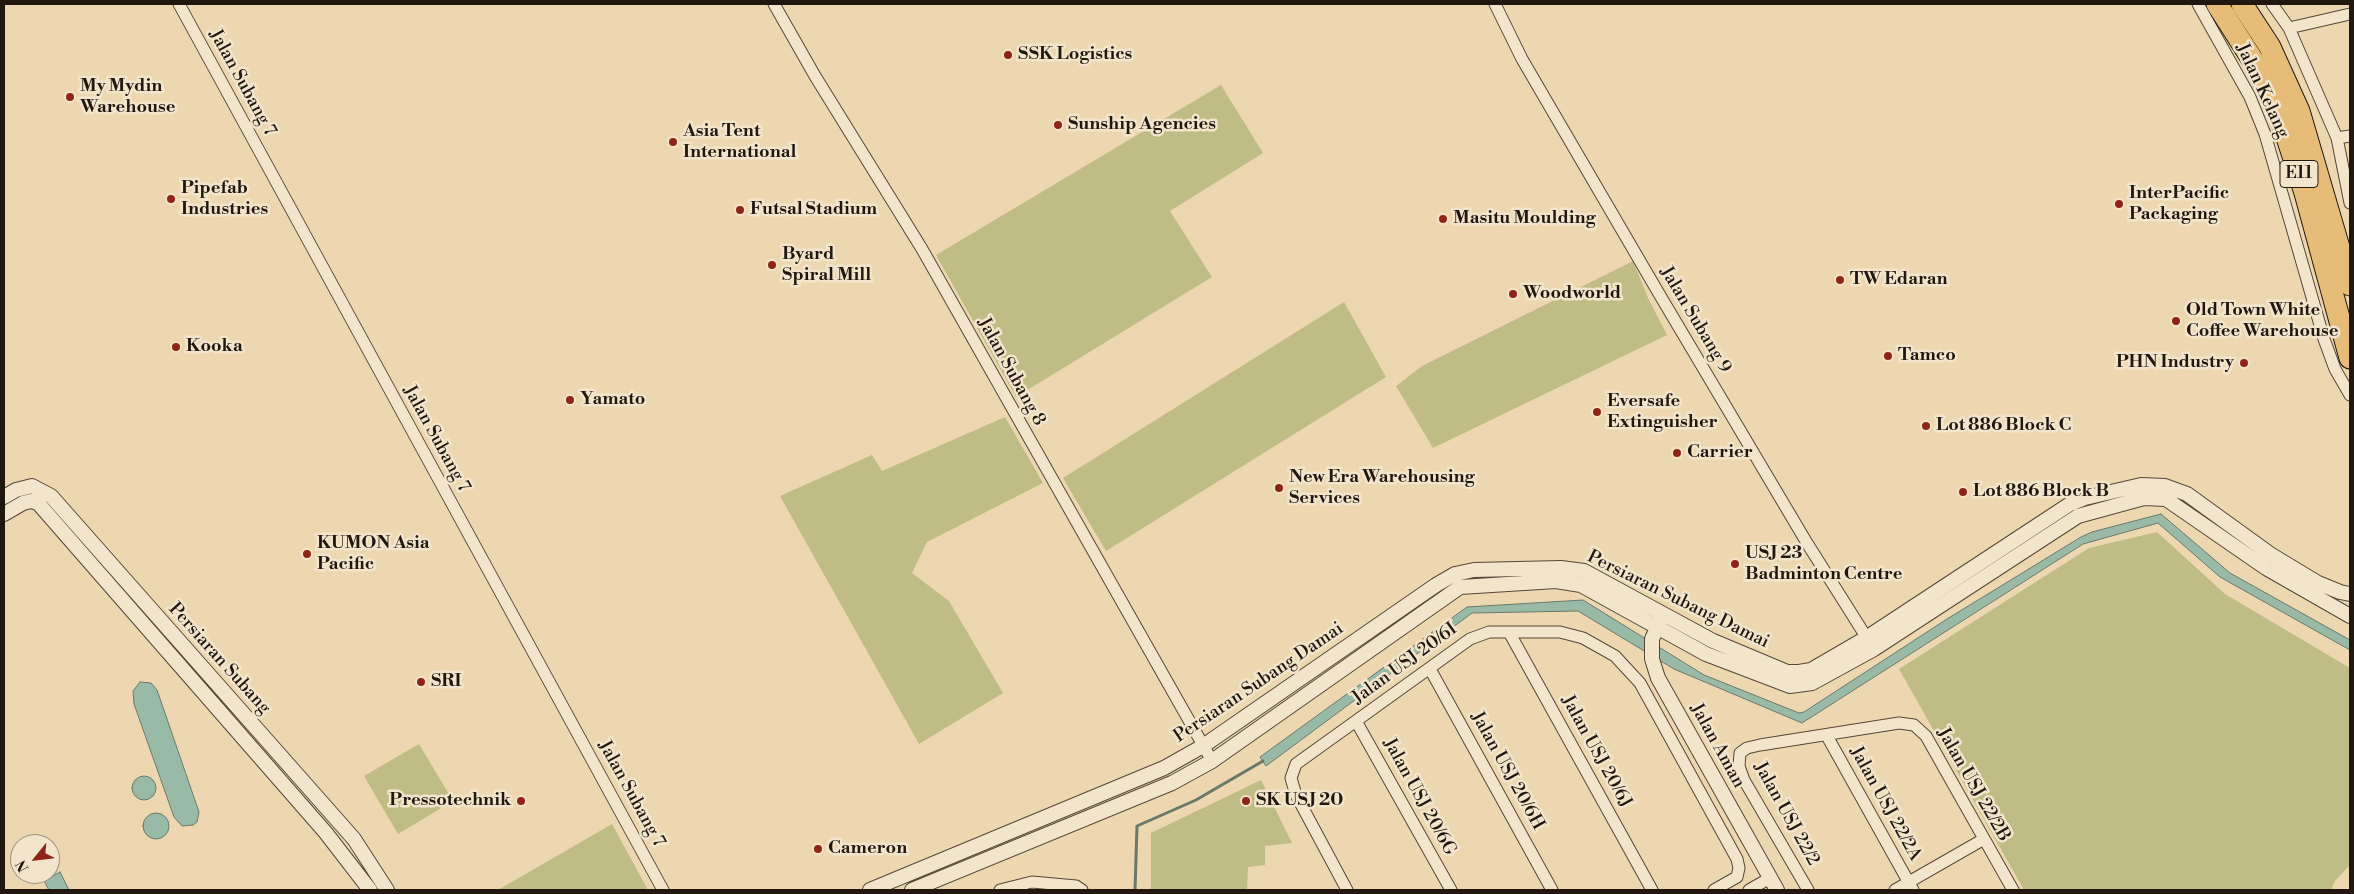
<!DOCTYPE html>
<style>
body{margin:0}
#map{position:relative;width:2354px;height:894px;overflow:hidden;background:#edd7b0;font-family:"Libre Bodoni",serif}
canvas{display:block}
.frame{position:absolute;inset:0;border:5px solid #21170f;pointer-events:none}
.north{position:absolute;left:10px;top:834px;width:50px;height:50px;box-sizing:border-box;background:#f3e5cc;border:1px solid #9f9380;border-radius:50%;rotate:241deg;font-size:14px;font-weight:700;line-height:20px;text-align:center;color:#21170f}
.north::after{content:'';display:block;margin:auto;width:18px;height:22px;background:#8f2418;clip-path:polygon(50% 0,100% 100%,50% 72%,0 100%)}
</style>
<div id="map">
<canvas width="2354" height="894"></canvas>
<div class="frame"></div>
<div class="north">N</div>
</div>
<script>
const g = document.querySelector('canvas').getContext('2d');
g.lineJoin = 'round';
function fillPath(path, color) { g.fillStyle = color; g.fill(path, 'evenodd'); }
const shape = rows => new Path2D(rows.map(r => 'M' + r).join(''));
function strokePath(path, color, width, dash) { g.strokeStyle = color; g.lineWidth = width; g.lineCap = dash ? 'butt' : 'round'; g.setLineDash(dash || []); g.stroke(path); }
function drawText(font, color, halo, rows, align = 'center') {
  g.font = font + ' "Libre Bodoni",serif'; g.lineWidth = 5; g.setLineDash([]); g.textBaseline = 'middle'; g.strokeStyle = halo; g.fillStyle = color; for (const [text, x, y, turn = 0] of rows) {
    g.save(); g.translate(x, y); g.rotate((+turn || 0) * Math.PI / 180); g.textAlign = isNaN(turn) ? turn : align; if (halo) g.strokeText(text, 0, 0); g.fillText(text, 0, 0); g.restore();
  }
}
fillPath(shape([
 [1221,85,1263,153,1170,211,1212,277,1016,397,936,255],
 [1633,261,1648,298,1667,335,1433,448,1396,386,1422,366],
 [1344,302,1386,377,1106,551,1063,478],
 [1005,417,1043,483,927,542,912,573,949,601,1003,693,919,744,780,496,872,455,882,471],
 [2157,532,2225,594,2350,668,2350,865,2335,881,2331,890,2024,890,1899,669,2089,548],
 [419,744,453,801,398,834,364,776],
 [1261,780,1292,843,1265,846,1265,865,1248,867,1247,890,1151,890,1151,833],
 [612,824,648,890,498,890]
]), '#bfbc86');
const water = shape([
 [2161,514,2230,573,2350,640,2350,650,2220,577,2158,523,2083,544,1802,723,1674,669,1578,611,1472,613,1266,766,1260,757,1467,607,1583,600,1704,675,1799,713,1804,712,1947,619,2081,537,2092,532,2161,514],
 [140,682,151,683,157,690,199,812,197,822,193,825,182,826,174,817,134,704,133,691,140,682],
 '132 788a12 12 0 1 1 24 0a12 12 0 1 1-24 0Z',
 '143 826a13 13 0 1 1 26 0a13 13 0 1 1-26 0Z',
 [60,872,69,890,49,890,44,881,60,872]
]);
fillPath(water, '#9abaa8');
strokePath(water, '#6a796b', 1);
strokePath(shape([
 [1135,890,1137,826,1196,800,1263,761]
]), '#6a796b', 3);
const minor = shape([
 [179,4,663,890],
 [774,4,815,76,922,249,1212,761],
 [1495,4,1522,59,1658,292,1807,543,1870,643],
 [2198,4,2250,97,2265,134,2324,339,2335,369,2350,395],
 [2272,4,2289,28,2337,138,2350,203],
 [2289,28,2350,14],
 [2337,138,2350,136],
 [1509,632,1652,890],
 [1430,669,1552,890],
 [1356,721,1451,890],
 [1827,736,1913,890],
 [1000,890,1032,882,1076,886,1082,890],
 [1347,890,1296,795,1291,778,1296,764,1470,639,1489,632,1560,632,1583,638,1615,656,1640,683,1737,859,1739,868,1737,877,1714,890],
 [1749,890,1770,878],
 [1808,890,1744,780,1739,766,1740,753,1747,748,1760,745,1899,723,1914,725,1926,736,2013,890],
 [1895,890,1984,839]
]);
const tertiary = shape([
 [4,497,16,490,32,486,51,496,354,839,387,890],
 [4,514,23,503,31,501,38,503,326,833,370,890],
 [1661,619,1652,639,1652,659,1658,678,1777,890],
 [870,890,1164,768,1203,746,1436,585,1455,574,1474,570,1561,568,1584,571,1713,641,1787,672,1799,672,1811,670,1866,638,2070,504,2085,498,2141,485,2165,486,2187,494,2270,554,2318,583,2340,592,2350,594],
 [912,890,1172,783,1212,761,1460,587,1556,581,1581,585,1706,654,1790,686,1812,683,1874,649,2078,516,2144,498,2166,499,2266,568,2350,616]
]);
const motorway = shape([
 [2217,4,2254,62,2281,119,2305,193,2350,358],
 [2242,4,2270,47,2299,111,2350,285]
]);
strokePath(minor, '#544737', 13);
strokePath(tertiary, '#544737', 16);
strokePath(motorway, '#21170f', 23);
strokePath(minor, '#f3e5cc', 11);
strokePath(tertiary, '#f3e5cc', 14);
strokePath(motorway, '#e6bc78', 21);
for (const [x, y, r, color] of [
 [1008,55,5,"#8f2418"],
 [70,97,5,"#8f2418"],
 [1058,125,5,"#8f2418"],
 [673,142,5,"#8f2418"],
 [171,199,5,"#8f2418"],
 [2119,204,5,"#8f2418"],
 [740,210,5,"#8f2418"],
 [1443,219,5,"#8f2418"],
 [772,265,5,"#8f2418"],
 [1840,280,5,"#8f2418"],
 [1513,294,5,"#8f2418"],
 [2176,321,5,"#8f2418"],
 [176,347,5,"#8f2418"],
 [1888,356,5,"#8f2418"],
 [2244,363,5,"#8f2418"],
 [570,400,5,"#8f2418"],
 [1597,412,5,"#8f2418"],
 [1926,426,5,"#8f2418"],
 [1677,453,5,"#8f2418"],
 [1279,488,5,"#8f2418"],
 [1963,492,5,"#8f2418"],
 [307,554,5,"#8f2418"],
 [1735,564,5,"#8f2418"],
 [421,682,5,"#8f2418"],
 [521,801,5,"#8f2418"],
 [1246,801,5,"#8f2418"],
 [818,849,5,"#8f2418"]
]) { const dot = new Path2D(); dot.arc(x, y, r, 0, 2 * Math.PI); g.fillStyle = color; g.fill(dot); strokePath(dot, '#f3e5cc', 2); }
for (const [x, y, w] of [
 [2299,174,38]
]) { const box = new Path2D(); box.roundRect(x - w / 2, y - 13.5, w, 27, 4); g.fillStyle = '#f3e5cc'; g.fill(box); strokePath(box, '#21170f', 1); }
drawText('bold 16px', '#21170f', null, [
 ["E11",2299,174]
]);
drawText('bold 18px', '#21170f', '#f3e5cc', [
 ["SSK Logistics",1018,55],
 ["My Mydin",80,87],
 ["Warehouse",80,108],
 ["Sunship Agencies",1068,125],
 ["Asia Tent",683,132],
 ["International",683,153],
 ["Pipefab",181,189],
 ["Industries",181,210],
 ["InterPacific",2129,194],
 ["Packaging",2129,215],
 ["Futsal Stadium",750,210],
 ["Masitu Moulding",1453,219],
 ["Byard",782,255],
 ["Spiral Mill",782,276],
 ["TW Edaran",1850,280],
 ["Woodworld",1523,294],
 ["Old Town White",2186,311],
 ["Coffee Warehouse",2186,332],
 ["Kooka",186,347],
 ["Tamco",1898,356],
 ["PHN Industry",2234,363,"right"],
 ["Yamato",580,400],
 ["Eversafe",1607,402],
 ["Extinguisher",1607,423],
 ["Lot 886 Block C",1936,426],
 ["Carrier",1687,453],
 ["New Era Warehousing",1289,478],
 ["Services",1289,499],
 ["Lot 886 Block B",1973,492],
 ["KUMON Asia",317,544],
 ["Pacific",317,565],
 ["USJ 23",1745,554],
 ["Badminton Centre",1745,575],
 ["SRI",431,682],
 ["Pressotechnik",511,801,"right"],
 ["SK USJ 20",1256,801],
 ["Cameron",828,849]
], 'left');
drawText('18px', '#21170f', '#f3e5cc', [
 ["Jalan Subang 7",242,83,61],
 ["Jalan Kelang",2262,91,65],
 ["Jalan Subang 9",1695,320,59],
 ["Jalan Subang 8",1011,372,61],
 ["Jalan Subang 7",436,439,61],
 ["Persiaran Subang Damai",1678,600,26],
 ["Persiaran Subang",219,659,48],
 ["Jalan USJ 20/6I",1405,664,-36],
 ["Persiaran Subang Damai",1259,683,-34],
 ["Jalan Aman",1717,746,61],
 ["Jalan USJ 20/6J",1596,752,61],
 ["Jalan USJ 20/6H",1507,771,61],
 ["Jalan USJ 22/2B",1973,785,60],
 ["Jalan Subang 7",631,794,61],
 ["Jalan USJ 20/6G",1419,797,61],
 ["Jalan USJ 22/2A",1885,804,61],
 ["Jalan USJ 22/2",1786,814,61]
]);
</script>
